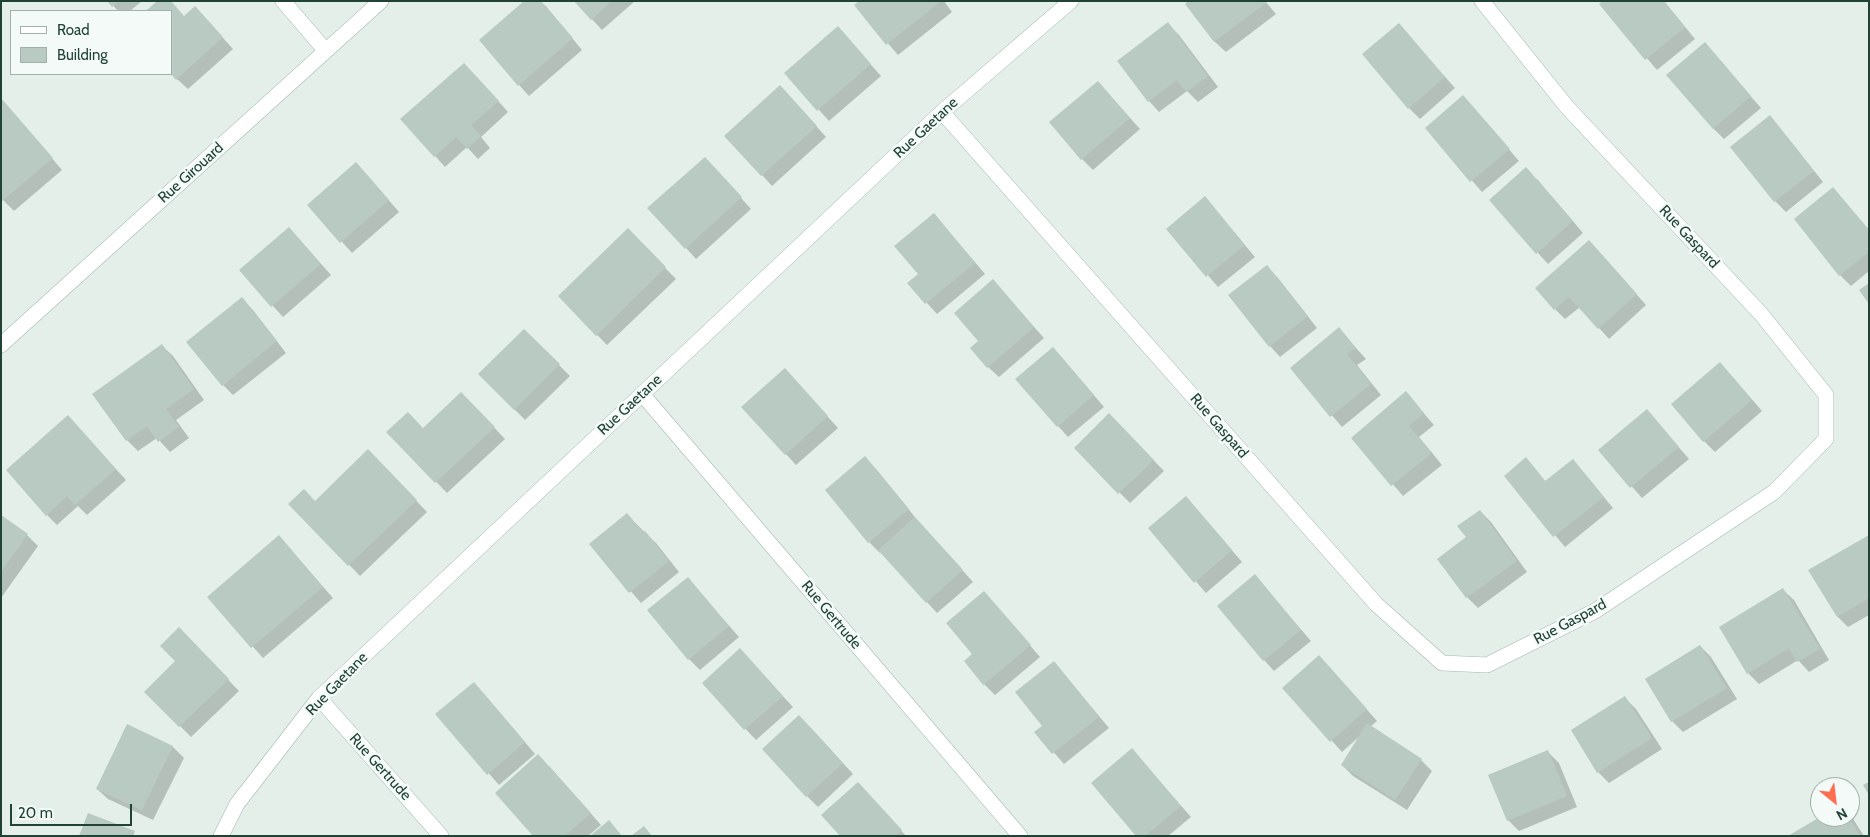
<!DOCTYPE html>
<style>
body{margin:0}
#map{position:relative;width:1870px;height:837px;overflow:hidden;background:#e3efe8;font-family:Cabin,sans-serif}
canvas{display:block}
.frame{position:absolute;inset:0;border:2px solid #204336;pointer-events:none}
.legend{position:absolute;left:10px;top:10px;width:162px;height:65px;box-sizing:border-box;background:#f4faf7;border:1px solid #9fb1aa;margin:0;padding:6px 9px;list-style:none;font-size:15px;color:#204336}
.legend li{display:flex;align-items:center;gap:10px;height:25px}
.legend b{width:25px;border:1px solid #9fb1aa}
.north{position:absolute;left:1810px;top:777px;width:50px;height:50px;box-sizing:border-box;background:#f4faf7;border:1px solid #9fb1aa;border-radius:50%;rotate:151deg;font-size:14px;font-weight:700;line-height:20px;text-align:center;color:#204336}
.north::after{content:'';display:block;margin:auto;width:18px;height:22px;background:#ff6d51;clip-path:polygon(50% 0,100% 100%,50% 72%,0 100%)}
.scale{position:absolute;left:10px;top:804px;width:122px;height:22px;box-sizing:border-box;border:2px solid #204336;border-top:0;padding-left:6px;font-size:15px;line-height:18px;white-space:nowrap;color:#204336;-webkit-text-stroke:4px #f4faf7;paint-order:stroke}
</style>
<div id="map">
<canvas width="1870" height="837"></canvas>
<div class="frame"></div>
<ul class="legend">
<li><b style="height:6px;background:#fff"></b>Road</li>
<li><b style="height:14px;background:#b8cac1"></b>Building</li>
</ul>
<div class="north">N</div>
<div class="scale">20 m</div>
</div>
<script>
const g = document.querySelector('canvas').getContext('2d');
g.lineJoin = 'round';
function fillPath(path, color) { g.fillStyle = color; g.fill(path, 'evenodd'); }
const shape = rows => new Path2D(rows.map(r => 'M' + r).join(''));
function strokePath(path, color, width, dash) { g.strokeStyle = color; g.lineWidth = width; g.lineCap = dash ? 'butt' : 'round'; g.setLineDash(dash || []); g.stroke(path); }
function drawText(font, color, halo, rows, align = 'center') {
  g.font = font + ' Cabin,sans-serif'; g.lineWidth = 5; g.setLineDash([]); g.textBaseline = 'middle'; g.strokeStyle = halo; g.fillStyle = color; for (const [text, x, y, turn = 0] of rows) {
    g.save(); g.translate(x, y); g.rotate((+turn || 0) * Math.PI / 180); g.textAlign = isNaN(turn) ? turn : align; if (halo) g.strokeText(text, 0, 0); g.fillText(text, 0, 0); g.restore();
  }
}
fillPath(shape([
 [109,1,142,1,130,11,118,11],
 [159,1,185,17,206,19,233,49,188,89,177,79,171,11,148,11],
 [575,1,635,1,602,30],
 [861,1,944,1,952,12,898,55,856,6],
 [1190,1,1265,1,1276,14,1226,52,1215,42,1187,4],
 [1664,1,1695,39,1657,70,1601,4],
 [545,5,582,50,529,96,519,85],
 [1168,24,1179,35,1218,87,1198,102,1187,91,1159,112,1149,101],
 [1399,25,1455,88,1420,119,1409,108],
 [848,39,881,76,829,121,786,73],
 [1705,44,1761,108,1724,139,1713,128],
 [475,75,508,112,481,137,490,148,478,159,467,147,445,167,435,156],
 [1098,82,1140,129,1093,170,1082,159],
 [1463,96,1519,161,1482,192,1426,128],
 [791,98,826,137,772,186,762,175],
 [9,108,62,170,14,211,1,198],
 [1770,117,1780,128,1823,182,1786,212,1775,201,1732,147],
 [715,169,751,209,696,259,686,248],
 [367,175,399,212,352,253,309,205],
 [1537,179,1583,233,1548,264,1490,200],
 [1833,188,1869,230,1869,271,1851,286,1840,275],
 [1205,198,1255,257,1218,287,1168,229],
 [934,214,985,274,937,314,909,283,919,274],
 [289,228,331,275,283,317,240,270],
 [628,230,676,279,607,345,559,296],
 [1600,253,1646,305,1609,339,1580,307,1565,319,1555,309],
 [1267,267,1278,278,1317,328,1280,357,1270,346],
 [993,281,1044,338,999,377,988,367,980,341],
 [242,299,253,310,286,353,233,395,223,385],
 [1339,329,1366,359,1357,365,1381,395,1342,427,1291,368],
 [524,330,570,376,525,420,480,374],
 [162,346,173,356,204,400,176,420,189,438,170,452,157,438,138,451,127,440],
 [1063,359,1104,407,1068,437,1058,426],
 [1730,374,1762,411,1715,452,1704,441],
 [795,381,838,428,796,465,786,454],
 [1406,393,1434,425,1419,437,1442,465,1403,496,1353,438],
 [472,404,505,439,447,493,388,432,423,429],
 [1647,411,1689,459,1642,498,1600,450],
 [1109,415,1164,471,1130,503,1075,448],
 [78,428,126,480,87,515,78,506,57,525,47,515],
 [368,451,427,512,360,576,290,504,315,502],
 [865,458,876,469,918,521,973,582,937,613,881,552,880,553,869,542,826,490],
 [1526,459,1546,482,1573,460,1613,508,1565,547,1506,476],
 [1186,497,1242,562,1206,593,1150,529],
 [1480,511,1491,522,1527,572,1478,608,1467,597,1468,538],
 [627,515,656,543,679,572,641,603,590,544],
 [1,517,27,535,38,546,1,598],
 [1869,536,1869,615,1848,627,1838,617,1810,571],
 [289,548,333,598,263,658,209,597],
 [1255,576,1311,641,1274,671,1264,660],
 [688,579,739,637,700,670,689,659],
 [1783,590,1794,600,1829,660,1809,672,1798,660,1759,684,1748,673],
 [984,592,1040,657,995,695,984,684,974,654],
 [179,629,239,691,191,737,146,692,176,661],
 [1700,646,1711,657,1737,699,1683,732,1672,721],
 [750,661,793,707,756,740,703,684],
 [1054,663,1064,674,1109,728,1064,764,1036,732,1044,726],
 [1330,668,1377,721,1370,727,1421,760,1432,771,1407,810,1353,776,1342,765,1360,736,1342,752,1284,688],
 [484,694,535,754,499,785,437,714],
 [1625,698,1636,709,1662,749,1609,783,1598,772],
 [128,726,173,747,184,758,153,820,108,799,97,789],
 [810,727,853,774,818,807,807,796],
 [1132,750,1191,817,1168,836,1138,836],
 [1548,752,1559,763,1577,807,1519,831,1508,820],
 [549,766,601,825,588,836,534,836],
 [869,795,906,836,841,836],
 [1850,814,1864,836,1791,836,1822,817,1850,817]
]), '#0003');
fillPath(shape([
 [107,1,118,1,112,7],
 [157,1,171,1,184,16,195,6,223,37,176,80,171,74,171,11,146,11],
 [524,1,541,1,573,38,518,86,479,40],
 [574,1,612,1,591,20],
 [859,1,941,1,886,45,854,5],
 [1188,1,1264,1,1266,3,1214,42,1185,4],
 [1602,1,1664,1,1685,27,1645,60,1599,4],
 [1168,22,1208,76,1186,92,1177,80,1148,102,1117,61],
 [1399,23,1445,77,1408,109,1362,54],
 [838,26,871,64,817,111,784,73],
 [1705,42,1751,96,1713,129,1666,75],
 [464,63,499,101,471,125,481,136,467,149,456,137,434,157,400,119],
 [1098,81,1130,118,1081,160,1049,122],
 [780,85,817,126,761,176,724,136],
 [1463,95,1510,149,1470,182,1425,128],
 [1,98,53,158,2,201,1,200],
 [1770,115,1814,171,1774,202,1730,147],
 [705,157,742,197,685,249,647,208],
 [356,162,389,200,340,243,307,205],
 [1526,167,1573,221,1536,254,1489,200],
 [1833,187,1869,230,1869,252,1839,276,1794,219],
 [1205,196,1245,245,1206,277,1166,229],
 [934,213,975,263,925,304,907,283,918,274,894,246],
 [289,227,321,264,271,307,239,270],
 [628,228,666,267,596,336,558,296],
 [1589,240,1637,294,1598,329,1569,297,1554,310,1535,288],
 [1267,265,1308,316,1269,347,1228,295],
 [993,279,1034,327,987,368,970,348,978,341,954,313],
 [1869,283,1869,304,1859,290],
 [242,297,277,341,222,386,186,342],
 [1339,327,1356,348,1347,354,1371,384,1330,417,1290,368],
 [524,329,560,364,514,410,478,374],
 [162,344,194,389,166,409,179,427,158,442,147,426,126,441,92,394],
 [1053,347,1094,395,1057,427,1015,379],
 [1720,362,1752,400,1703,442,1671,404],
 [785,368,828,416,785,455,741,407],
 [1406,391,1424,413,1409,426,1432,453,1391,486,1351,438],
 [461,392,495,427,435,483,386,432,408,412,423,428],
 [1647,409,1679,447,1630,488,1598,450],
 [1109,413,1154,460,1118,494,1074,448],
 [68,415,116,469,75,505,67,496,46,516,6,470],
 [368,449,417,500,348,566,288,504,304,489,315,501],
 [865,456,909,509,868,543,825,490],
 [1526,457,1545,481,1573,459,1604,497,1553,537,1504,476],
 [1186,496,1232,550,1194,583,1148,528],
 [1480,510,1517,561,1466,598,1437,559,1466,537,1457,526],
 [627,513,643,532,645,531,669,561,629,593,589,544],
 [1,515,28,534,1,572],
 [915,517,963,570,926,603,878,550],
 [279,535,323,587,251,648,207,597],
 [1869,535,1869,598,1837,617,1808,570],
 [1255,574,1301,630,1263,661,1217,606],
 [688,577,729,626,688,660,647,610],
 [1783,588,1820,649,1797,662,1789,648,1747,674,1719,627],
 [984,591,1031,645,983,685,964,661,972,654,946,623],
 [179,627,229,679,179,727,144,692,175,661,160,646],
 [1700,645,1727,688,1671,722,1645,679],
 [740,648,783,696,744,730,702,683],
 [1319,655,1367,709,1330,742,1282,688],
 [1054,661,1099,717,1052,754,1034,732,1042,726,1015,692],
 [474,682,525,742,487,775,435,714],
 [1625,696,1652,738,1597,773,1571,730],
 [799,715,843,763,806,797,762,749],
 [1367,723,1422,759,1395,800,1341,765],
 [127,724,173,746,142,810,96,789],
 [1132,748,1181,806,1145,836,1136,836,1091,783],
 [1548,750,1567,796,1507,821,1488,775],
 [538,754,591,813,565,836,533,836,495,793],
 [858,782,902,830,895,836,840,836,821,815],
 [1869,782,1869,795,1863,785],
 [88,813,135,831,133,836,79,836],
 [1820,817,1849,817,1860,836,1788,836],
 [609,820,622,836,590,836],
 [644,826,652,836,631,836]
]), '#b8cac1');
const minor = shape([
 [283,1,325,50],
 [942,112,1376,604,1442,663,1487,665,1595,611,1774,492,1826,439,1826,395,1761,314,1567,107,1482,1],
 [1,345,381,1],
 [642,394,1020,836],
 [319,698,441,836],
 [221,836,237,804,319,698,942,112,1071,1]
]);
strokePath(minor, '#a5b8af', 16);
strokePath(minor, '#fff', 15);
drawText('15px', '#204336', '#f4faf7', [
 ["Rue Gaetane",926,128,-43],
 ["Rue Girouard",191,173,-42],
 ["Rue Gaspard",1689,237,47],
 ["Rue Gaetane",630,405,-43],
 ["Rue Gaspard",1219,426,49],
 ["Rue Gertrude",831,615,50],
 ["Rue Gaspard",1570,622,-28],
 ["Rue Gaetane",337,684,-46],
 ["Rue Gertrude",380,767,48]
]);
</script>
